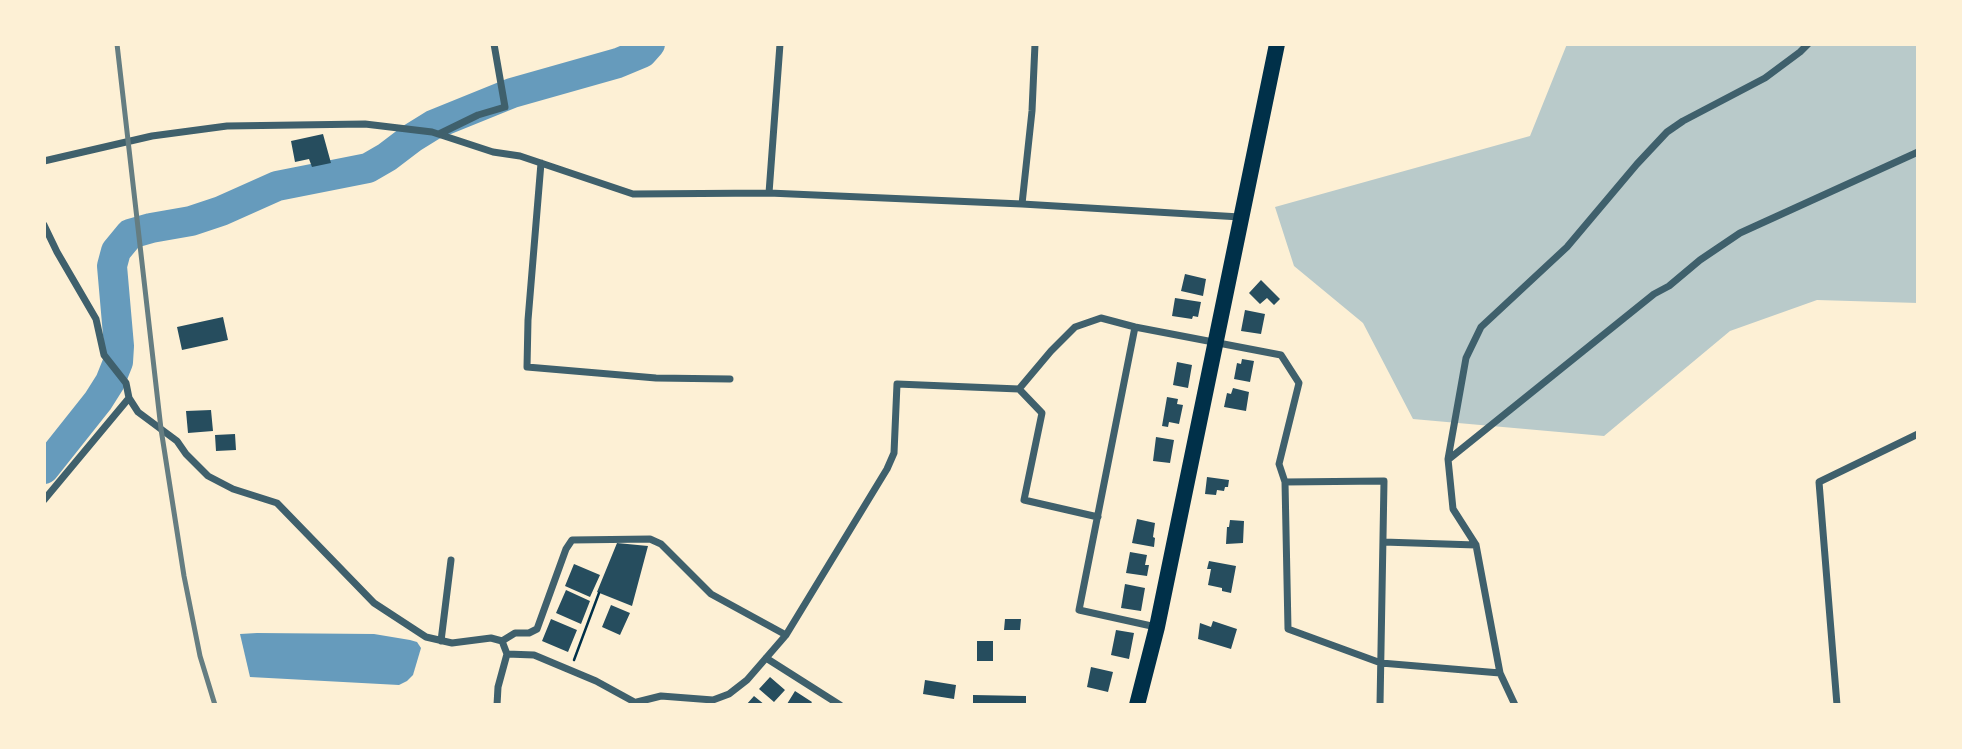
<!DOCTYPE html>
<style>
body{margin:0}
#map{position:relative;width:1962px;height:749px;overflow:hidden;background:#fdf0d5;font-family:"PT Sans",sans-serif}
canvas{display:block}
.frame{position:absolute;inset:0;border:46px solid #fdf0d5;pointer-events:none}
</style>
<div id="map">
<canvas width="1962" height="749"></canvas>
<div class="frame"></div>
</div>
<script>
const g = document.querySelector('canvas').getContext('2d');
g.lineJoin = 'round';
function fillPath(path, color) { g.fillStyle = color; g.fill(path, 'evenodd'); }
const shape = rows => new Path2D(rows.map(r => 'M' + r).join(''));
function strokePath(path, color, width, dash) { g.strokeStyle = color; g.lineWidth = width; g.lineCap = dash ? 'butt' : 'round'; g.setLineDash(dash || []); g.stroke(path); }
fillPath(shape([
 [1567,44,1918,44,1918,303,1817,300,1730,331,1604,436,1413,419,1363,323,1294,266,1275,207,1530,136]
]), '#b9caca');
fillPath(shape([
 [257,633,374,634,410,640,417,642,421,648,413,675,407,681,399,685,250,677,240,634]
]), '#669bbc');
strokePath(shape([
 [44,469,98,401,110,382,118,362,119,346,112,266,116,251,130,234,151,228,191,221,221,211,277,186,368,168,387,157,412,138,433,125,512,93,618,63,642,53,650,44]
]), '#669bbc', 30);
fillPath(shape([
 [323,134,331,163,312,167,309,159,295,162,291,141],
 [1185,274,1206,279,1203,296,1181,291],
 [1261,280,1280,299,1274,305,1267,298,1260,304,1249,293],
 [1175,298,1201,302,1198,317,1193,316,1192,319,1172,316],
 [1245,310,1265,314,1261,334,1241,331],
 [223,317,228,340,182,350,177,327],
 [1242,359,1254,361,1250,382,1234,379,1237,363,1241,364],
 [1177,362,1192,365,1188,388,1173,385],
 [1233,388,1249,392,1246,411,1224,407,1227,393,1231,394],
 [1167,397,1178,399,1177,404,1183,405,1179,424,1169,422,1168,427,1162,426],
 [211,410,213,431,188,433,186,411],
 [235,434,236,450,216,451,215,435],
 [1156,437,1174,440,1170,463,1153,461],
 [1207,477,1229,480,1228,487,1225,487,1224,491,1217,490,1216,495,1205,494],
 [1137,519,1155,523,1153,537,1155,538,1154,547,1132,543],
 [1230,520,1244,521,1243,543,1226,544,1227,527,1229,527],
 [617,543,648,546,632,606,597,592],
 [1130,552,1147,555,1145,565,1149,565,1147,576,1126,573],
 [1209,561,1236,566,1231,593,1222,591,1222,588,1208,585,1211,569,1207,569],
 [574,564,600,575,590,597,565,586],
 [1125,584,1145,588,1141,611,1121,608],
 [566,590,590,601,581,624,556,613],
 [611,605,630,613,620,635,602,627],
 [551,619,577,630,568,652,542,641],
 [1005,619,1021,619,1020,630,1004,630],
 [1213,621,1237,629,1231,649,1198,639,1200,623,1211,627],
 [1116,630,1134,633,1129,659,1111,655],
 [977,641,993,641,993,661,977,661],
 [1091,667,1113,672,1108,692,1087,687],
 [770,677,785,690,774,702,759,689],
 [925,680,956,685,954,699,923,694],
 [795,691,812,702,810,705,787,704],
 [973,695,1026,696,1026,705,973,705],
 [754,696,765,705,746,705]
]), '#264d5e');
strokePath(shape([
 [574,660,599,593]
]), '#003049', 2.5);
strokePath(shape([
 [439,134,478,115,505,107,494,44],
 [44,161,152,136,227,126,365,124,432,132,493,152,520,156,633,194,769,193,1022,204,1240,217],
 [541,163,528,320,527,367,656,378,730,379],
 [769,193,780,44],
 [1022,204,1032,111,1035,44],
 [44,225,57,252,96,319,104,355,126,383,129,398,138,412,177,441,186,454,208,476,233,489,277,503,374,603,426,637,452,643,491,638,502,641,507,654,498,687,497,705],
 [1135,327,1079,610,1156,627],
 [1019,389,1042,413,1024,500,1098,517],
 [1449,459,1654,294,1669,286,1700,260,1740,233,1918,152],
 [1285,482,1384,481,1380,705],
 [44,500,129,398],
 [1383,542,1476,545],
 [441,641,451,560],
 [502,641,515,633,529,633,537,629,566,549,572,540,650,539,661,544,711,594,786,635],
 [507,654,534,655,596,681,638,704],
 [766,658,840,705],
 [637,702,661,696,713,700,729,694,747,680,786,635,887,469,894,453,897,384,1019,389,1051,351,1075,327,1101,318,1135,327,1281,355,1299,383,1279,464,1285,482,1288,629,1381,663,1500,673],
 [1515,705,1500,673,1476,545,1453,509,1448,459,1466,358,1481,327,1567,247,1637,164,1667,132,1683,121,1765,78,1800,52,1808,44],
 [1837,705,1819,482,1918,434]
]), '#3f606c', 7);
strokePath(shape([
 [1137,705,1157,627,1277,44]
]), '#003049', 16);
strokePath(shape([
 [117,44,161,429,184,576,200,656,215,705]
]), '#657d81', 5);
</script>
